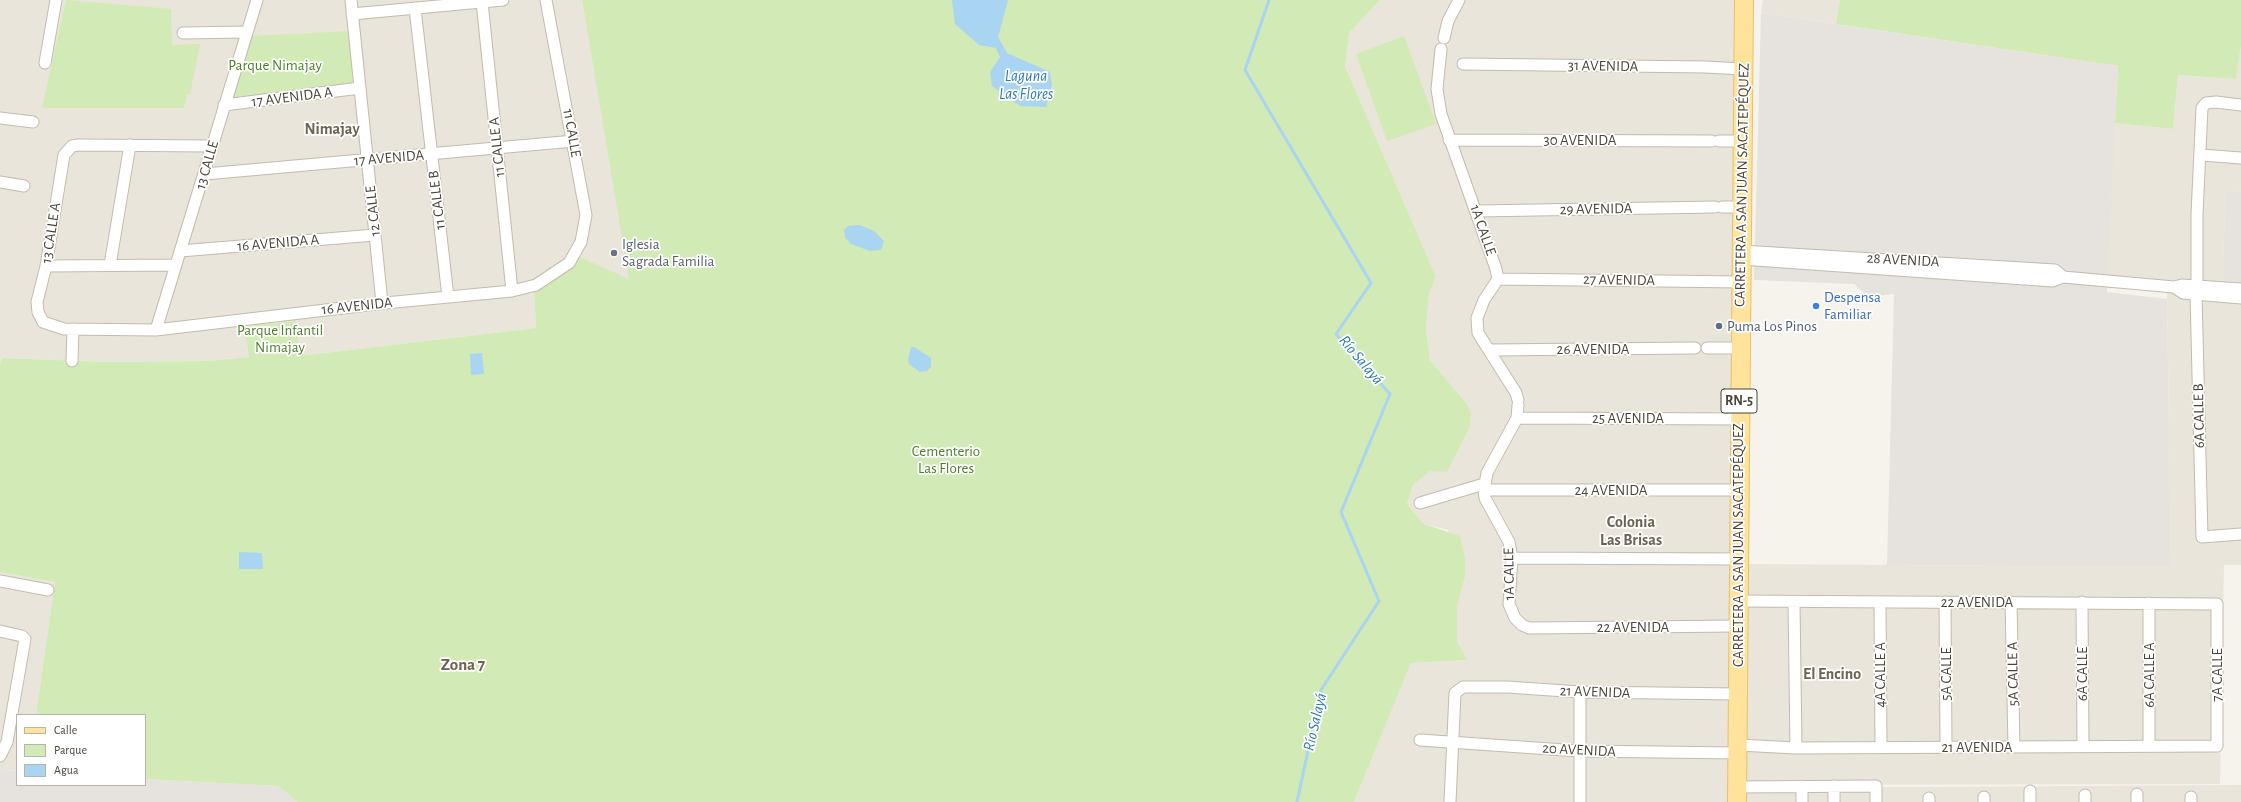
<!DOCTYPE html>
<meta charset="utf-8">
<style>
body{margin:0}
#map{position:relative;width:2241px;height:802px;overflow:hidden;background:#f6f3ec;font-family:"Alegreya Sans",sans-serif}
canvas{display:block}
.legend{position:absolute;left:16px;top:714px;width:130px;height:72px;box-sizing:border-box;background:#fff;border:1px solid #b7b4b0;margin:0;padding:5px 7px;list-style:none;font-size:12px;color:#4b4439}
.legend li{display:flex;align-items:center;gap:8px;height:20px}
.legend b{width:20px;border:1px solid #b7b4b0}
</style>
<div id="map">
<canvas width="2241" height="802"></canvas>
<ul class="legend">
<li><b style="height:5px;background:#ffe39c"></b>Calle</li>
<li><b style="height:11px;background:#d2eab5"></b>Parque</li>
<li><b style="height:11px;background:#a9d4f2"></b>Agua</li>
</ul>
</div>
<script>
const g = document.querySelector('canvas').getContext('2d');
g.lineJoin = 'round';
function fillPath(path, color) { g.fillStyle = color; g.fill(path, 'evenodd'); }
const shape = rows => new Path2D(rows.map(r => 'M' + r).join(''));
function strokePath(path, color, width, dash) { g.strokeStyle = color; g.lineWidth = width; g.lineCap = dash ? 'butt' : 'round'; g.setLineDash(dash || []); g.stroke(path); }
function drawText(font, color, halo, rows, align = 'center') {
  g.font = font + ' "Alegreya Sans",sans-serif'; g.lineWidth = 3.5; g.setLineDash([]); g.textBaseline = 'middle'; g.strokeStyle = halo; g.fillStyle = color; for (const [text, x, y, turn = 0] of rows) {
    g.save(); g.translate(x, y); g.rotate((+turn || 0) * Math.PI / 180); g.textAlign = isNaN(turn) ? turn : align; if (halo) g.strokeText(text, 0, 0); g.fillText(text, 0, 0); g.restore();
  }
}
fillPath(shape([
 [0,0,582,0,630,279,570,266,553,281,534,290,536,328,308,355,299,353,295,321,244,326,249,357,207,361,109,362,2,358,0,364],
 [1380,0,1746,0,1728,802,1354,802,1411,663,1466,660,1457,641,1457,606,1465,577,1448,530,1424,524,1407,504,1413,485,1430,471,1466,403,1430,360,1426,328,1429,293,1436,277,1345,66,1349,33],
 [1763,0,1840,0,1836,24,1761,13],
 [2241,46,2241,192,2226,190,2222,284,2107,280,2115,123,2173,129,2178,75,2236,79],
 [2167,291,2241,297,2241,565,2224,565,2220,784,1744,785,1747,564,2171,567],
 [0,572,55,582,36,715,17,715,17,771,0,770],
 [2241,785,2241,802,1744,802,1745,788]
]), '#eae5da');
fillPath(shape([
 [1761,13,2118,66,2107,292,2167,299,2171,567,1887,565,1894,294,1868,297,1854,284,1754,280],
 [2226,190,2241,192,2241,286,2222,284],
 [0,770,17,771,17,785,145,785,145,779,278,786,297,802,0,802]
]), '#e6e2dd');
fillPath(shape([
 [66,0,171,9,172,45,200,44,190,94,187,94,184,108,42,108],
 [582,0,1380,0,1349,33,1345,66,1436,277,1429,293,1426,328,1430,360,1466,403,1471,413,1470,426,1447,472,1430,471,1413,485,1407,504,1424,524,1460,536,1465,559,1465,577,1457,606,1457,641,1467,660,1411,663,1354,802,297,802,278,786,145,779,145,715,36,715,55,582,0,572,0,364,2,358,109,362,207,361,249,357,244,326,296,321,299,353,308,355,536,328,534,290,559,276,570,266,575,255,629,279],
 [1840,0,2241,0,2241,46,2236,79,2178,75,2173,129,2115,123,2118,66,1836,24],
 [350,31,355,84,231,100,251,36],
 [1404,36,1436,124,1387,141,1356,54]
]), '#d2eab5');
fillPath(shape([
 [952,0,1008,0,998,37,1007,53,1050,72,1052,85,1046,107,1020,106,992,86,990,72,1000,57,996,48,979,45,955,24],
 [859,225,874,231,884,241,881,250,870,251,851,244,845,237,844,230,848,226],
 [911,347,914,347,931,358,931,367,927,371,920,372,909,364,908,360],
 [482,353,484,374,471,375,470,354],
 [239,552,262,553,263,569,239,569]
]), '#a9d4f2');
strokePath(shape([
 [1269,0,1245,70,1371,283,1336,334,1390,394,1341,512,1379,601,1321,690,1297,802]
]), '#a9d4f2', 3);
const minor = shape([
 [351,0,382,303],
 [482,2,512,291],
 [415,8,448,297],
 [352,14,503,0],
 [183,33,246,32],
 [1444,38,1448,21,1459,0],
 [1441,49,1437,89,1441,114,1496,269,1498,279,1484,300,1477,318,1478,333,1516,393,1518,400],
 [45,63,56,0],
 [1463,64,1705,67,1743,69],
 [224,105,360,88],
 [0,118,33,122],
 [1449,140,1712,141],
 [1719,141,1742,141],
 [212,146,78,145,72,146,64,155,46,266,37,302,38,312,43,322,64,329,156,330,385,303,512,291,536,285,569,263,581,242,586,215,546,0],
 [2201,155,2241,158],
 [205,174,574,141],
 [0,182,24,186],
 [1722,207,1741,207],
 [1477,211,1715,207],
 [180,251,375,235],
 [1741,251,2055,270,2063,277],
 [1741,259,2053,281,2063,277,2174,287,2182,285,2241,289],
 [110,265,130,145],
 [46,266,176,265],
 [1498,279,1741,282],
 [2197,285,2197,214,2202,108,2206,103,2216,102,2241,105],
 [2174,287,2183,293,2241,298],
 [2196,294,2202,537,2241,534],
 [156,330,257,0],
 [1707,348,1740,348],
 [1490,350,1695,348],
 [72,361,73,329],
 [1518,405,1517,418,1487,473,1484,490,1485,498,1509,542,1512,558,1509,604,1515,618,1522,625,1529,628,1737,626],
 [1517,418,1739,419],
 [1484,490,1738,490],
 [1420,503,1484,484],
 [1512,558,1738,559],
 [0,581,48,590],
 [1737,601,2217,604,2217,746,1796,748,1738,745],
 [1794,602,1796,748],
 [1945,602,1946,747],
 [2011,602,2014,747],
 [2082,602,2083,746],
 [1880,603,1881,747],
 [2149,603,2149,746],
 [0,631,22,636,25,639,7,742,0,756],
 [1420,740,1579,751,1737,753],
 [1802,786,1802,802],
 [1737,787,1876,786,1876,802],
 [2030,791,2030,802],
 [2137,794,2137,802],
 [2085,795,2085,802],
 [1984,797,1984,802],
 [2191,797,2191,802],
 [1929,798,1929,802],
 [1450,802,1455,693,1463,687,1507,687,1580,692,1738,694],
 [1580,802,1580,692],
 [1834,802,1834,786]
]);
const primary = shape([
 [1737,802,1744,0]
]);
strokePath(minor, '#c2bbae', 13);
strokePath(primary, '#e6c16a', 20);
strokePath(minor, '#fff', 11);
strokePath(primary, '#ffe39c', 18);
for (const [x, y, r, color] of [
 [614,253,4,"#6b7280"],
 [1816,306,4,"#3f7fe0"],
 [1719,326,4,"#5c6f8a"]
]) { const dot = new Path2D(); dot.arc(x, y, r, 0, 2 * Math.PI); g.fillStyle = color; g.fill(dot); strokePath(dot, '#fff', 1.5); }
for (const [x, y, w] of [
 [1739,401,36]
]) { const box = new Path2D(); box.roundRect(x - w / 2, y - 12, w, 24, 3); g.fillStyle = '#fff'; g.fill(box); strokePath(box, '#4b4439', 1); }
drawText('bold 14px', '#4b4439', null, [
 ["RN-5",1739,401]
]);
drawText('15px', '#4a7f2a', '#fff', [
 ["Parque Nimajay",275,65],
 ["Parque Infantil",280,330],
 ["Nimajay",280,347],
 ["Cementerio",946,451],
 ["Las Flores",946,468]
]);
drawText('15px', '#4b4439', '#fff', [
 ["31 AVENIDA",1603,66,1],
 ["17 AVENIDA A",292,97,-7],
 ["11 CALLE",572,133,80],
 ["30 AVENIDA",1580,140],
 ["11 CALLE A",497,147,-96],
 ["17 AVENIDA",389,158,-5],
 ["13 CALLE",207,165,-74],
 ["CARRETERA A SAN JUAN SACATEPÉQUEZ",1742,185,-89],
 ["11 CALLE B",437,200,-97],
 ["29 AVENIDA",1596,209,-1],
 ["12 CALLE",373,211,-96],
 ["1A CALLE",1483,230,71],
 ["13 CALLE A",51,233,-81],
 ["16 AVENIDA A",278,243,-5],
 ["28 AVENIDA",1903,260,3],
 ["27 AVENIDA",1619,280,1],
 ["16 AVENIDA",357,306,-6],
 ["26 AVENIDA",1593,349],
 ["6A CALLE B",2199,416,-91],
 ["25 AVENIDA",1628,418],
 ["24 AVENIDA",1611,490],
 ["CARRETERA A SAN JUAN SACATEPÉQUEZ",1738,545,-90],
 ["1A CALLE",1509,574,-91],
 ["22 AVENIDA",1977,602],
 ["22 AVENIDA",1633,627],
 ["5A CALLE",1946,674,-90],
 ["5A CALLE A",2013,674,-91],
 ["6A CALLE",2082,674,-90],
 ["4A CALLE A",1880,675,-90],
 ["6A CALLE A",2149,675,-90],
 ["7A CALLE",2217,675,-90],
 ["21 AVENIDA",1595,692,2],
 ["21 AVENIDA",1977,747],
 ["20 AVENIDA",1579,750,3]
]);
drawText('15px', '#5b616d', '#fff', [
 ["Iglesia",622,244],
 ["Sagrada Familia",622,261]
], 'left');
drawText('15px', '#366cbe', '#fff', [
 ["Despensa",1824,297],
 ["Familiar",1824,314]
], 'left');
drawText('15px', '#4e5e75', '#fff', [
 ["Puma Los Pinos",1727,326]
], 'left');
drawText('italic 16px', '#2e7ab2', '#fff', [
 ["Laguna",1026,76],
 ["Las Flores",1026,94],
 ["Río Salayá",1361,360,50],
 ["Río Salayá",1315,722,-77]
]);
drawText('bold 16px', '#6e6250', '#fff', [
 ["Nimajay",332,129],
 ["Colonia",1631,522],
 ["Las Brisas",1631,540],
 ["El Encino",1832,674]
]);
drawText('bold 17px', '#6e6250', '#fff', [
 ["Zona 7",463,665]
]);
</script>
